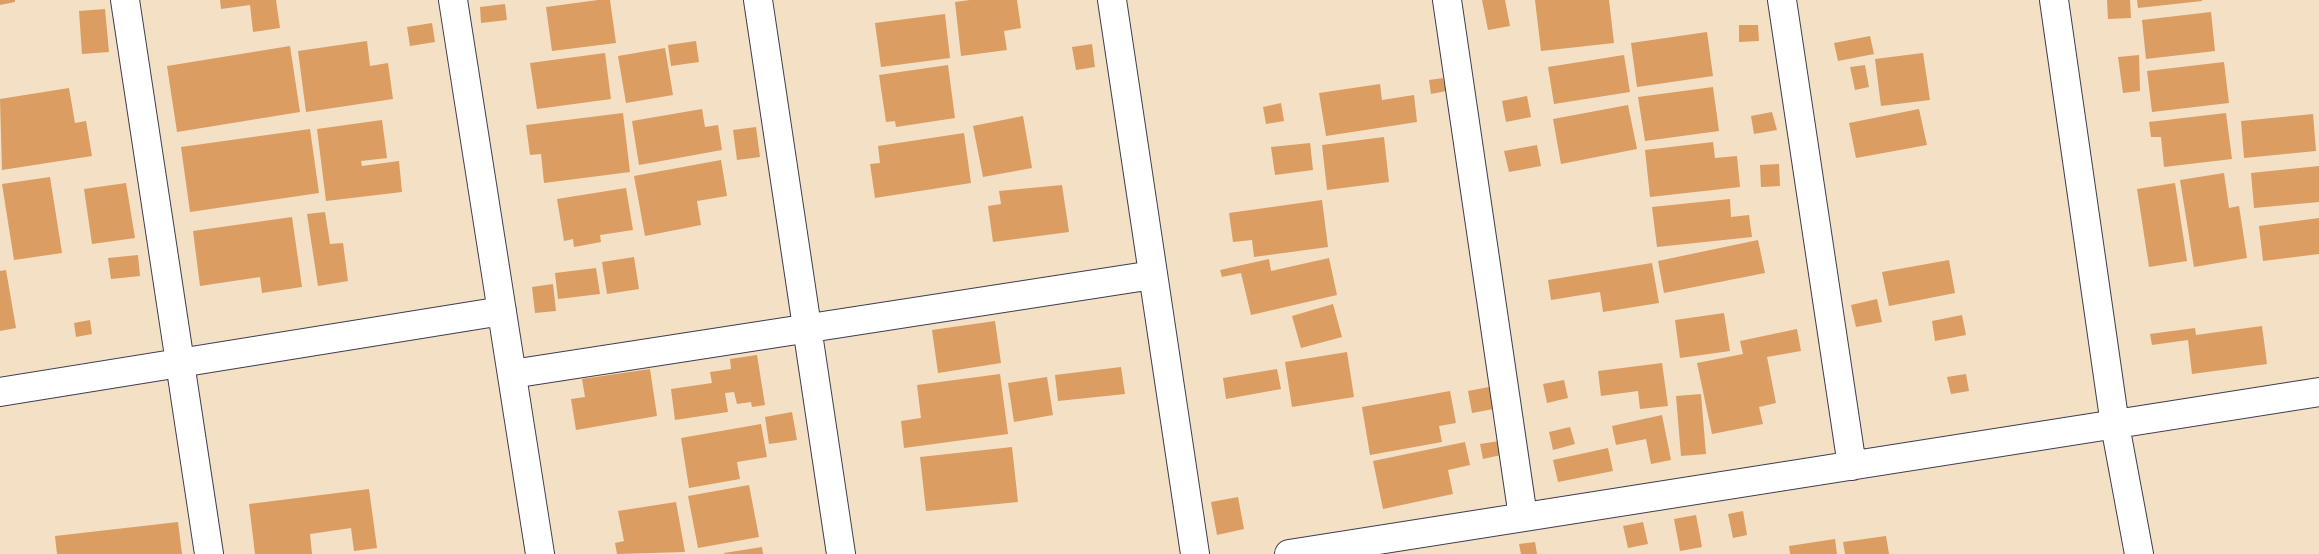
<!DOCTYPE html>
<style>
body{margin:0}
canvas{display:block;background:#f3e0c5}
</style>
<canvas width="2319" height="554"></canvas>
<script>
const g = document.querySelector('canvas').getContext('2d');
g.lineJoin = 'round';
function fillPath(path, color) { g.fillStyle = color; g.fill(path, 'evenodd'); }
const shape = rows => new Path2D(rows.map(r => 'M' + r).join(''));
function strokePath(path, color, width, dash) { g.strokeStyle = color; g.lineWidth = width; g.lineCap = dash ? 'butt' : 'round'; g.setLineDash(dash || []); g.stroke(path); }
fillPath(shape([
 [0,0,15,0,15,2,0,5],
 [220,0,276,0,280,28,253,32,250,5,221,9],
 [598,0,610,0,616,43,552,51,546,7],
 [970,0,1017,0,1021,28,1004,31,1007,50,961,56,955,2],
 [1482,0,1505,0,1510,26,1488,30],
 [1535,0,1609,0,1614,43,1541,51],
 [2107,0,2130,0,2131,18,2108,19],
 [2137,0,2202,0,2202,1,2138,8],
 [505,4,507,20,481,23,480,7],
 [105,9,109,52,82,54,79,11],
 [2211,12,2215,51,2146,59,2142,20],
 [945,14,950,58,881,67,875,23],
 [432,23,435,42,410,46,407,27],
 [1739,25,1758,25,1759,41,1739,42],
 [1707,32,1713,76,1637,87,1631,43],
 [1870,36,1874,54,1838,61,1834,43],
 [367,41,370,66,388,63,393,99,306,112,298,51],
 [696,41,699,62,671,66,668,45],
 [1092,44,1095,67,1076,70,1072,47],
 [290,46,300,112,177,132,167,66],
 [665,48,673,95,626,103,618,56],
 [605,53,611,99,537,109,530,63],
 [1923,53,1930,100,1881,106,1875,59],
 [1624,55,1630,92,1554,104,1548,67],
 [2139,55,2140,91,2123,93,2118,57],
 [2224,62,2229,103,2152,112,2147,71],
 [948,65,955,118,896,127,895,121,886,122,879,75],
 [1865,65,1869,87,1855,90,1850,67],
 [1443,78,1446,91,1431,94,1429,80],
 [1380,84,1382,100,1414,95,1417,122,1326,136,1319,93],
 [1713,87,1719,131,1645,141,1638,97],
 [69,88,75,123,86,121,92,156,2,170,0,99],
 [1527,96,1531,117,1506,122,1502,101],
 [1281,103,1284,121,1266,124,1263,107],
 [1628,105,1637,149,1561,164,1553,119],
 [702,109,705,127,718,125,722,150,639,165,632,121],
 [1919,109,1927,145,1856,158,1849,123],
 [1772,112,1777,130,1754,134,1751,116],
 [623,113,630,172,544,183,541,154,530,155,526,125],
 [2226,113,2232,159,2164,167,2161,137,2151,137,2149,122],
 [2313,114,2316,151,2244,158,2241,121],
 [1023,116,1032,168,983,177,973,126],
 [382,120,387,158,361,161,362,166,399,161,402,192,326,201,317,129],
 [756,127,760,157,737,160,733,130],
 [310,129,319,193,190,212,181,147],
 [964,133,971,183,875,198,870,164,880,163,878,146],
 [1384,137,1389,182,1327,190,1322,145],
 [1713,142,1715,158,1737,156,1740,187,1650,197,1645,150],
 [1310,143,1313,170,1275,175,1271,147],
 [1537,145,1541,166,1509,172,1504,151],
 [721,160,727,196,697,201,701,225,645,236,634,176],
 [1779,164,1780,186,1761,187,1760,165],
 [2319,166,2319,202,2254,208,2251,173],
 [2224,173,2229,208,2239,206,2247,258,2194,267,2180,180],
 [50,177,62,253,14,260,2,184],
 [126,183,135,238,92,244,84,189],
 [2175,183,2187,261,2149,267,2137,189],
 [1062,185,1069,232,993,242,988,206,1001,204,999,191],
 [626,188,633,230,600,235,601,242,574,247,573,239,564,241,557,199],
 [1730,199,1731,217,1749,215,1752,237,1657,247,1652,207],
 [1322,200,1328,247,1254,257,1252,240,1233,242,1229,213],
 [325,212,330,244,343,243,348,281,318,286,307,214],
 [292,217,302,287,262,293,260,277,200,286,193,231],
 [2319,218,2319,254,2263,261,2259,226],
 [1758,240,1765,273,1664,293,1658,261],
 [138,255,140,276,111,279,108,258],
 [634,257,639,289,607,294,602,262],
 [1329,258,1337,295,1251,315,1241,273,1222,277,1220,270,1269,259,1271,271],
 [1949,260,1955,293,1889,306,1882,272],
 [1652,263,1659,303,1603,312,1600,292,1551,300,1548,280],
 [596,268,600,294,558,299,555,273],
 [6,270,16,328,0,331,0,271],
 [553,284,556,311,535,313,532,287],
 [1877,299,1882,322,1856,327,1851,305],
 [1333,304,1342,337,1301,348,1292,316],
 [1724,313,1730,351,1680,358,1675,320],
 [1962,315,1966,335,1935,341,1932,321],
 [90,320,92,334,76,337,74,323],
 [995,321,1001,363,938,373,932,330],
 [2262,326,2267,364,2192,374,2188,340,2152,345,2150,334,2195,328,2196,335],
 [1797,329,1801,351,1767,357,1776,403,1759,407,1763,424,1712,434,1697,363,1743,354,1740,341],
 [1347,352,1354,397,1292,407,1285,362],
 [757,355,765,405,752,407,751,402,737,404,734,392,725,393,728,412,675,420,671,389,712,383,710,372,731,369,730,359],
 [1662,363,1668,406,1640,409,1638,391,1601,396,1598,371],
 [1121,367,1125,394,1058,401,1055,375],
 [650,369,657,416,576,430,571,399,585,397,582,379],
 [1277,369,1281,389,1226,399,1223,378],
 [1000,374,1008,434,904,448,901,421,921,418,917,385],
 [1966,374,1969,391,1951,394,1947,377],
 [1047,377,1053,415,1014,422,1008,383],
 [1564,380,1568,398,1547,403,1543,384],
 [1494,386,1499,408,1472,413,1468,391],
 [1450,391,1456,423,1439,426,1442,442,1370,455,1362,407],
 [1701,394,1706,454,1681,456,1676,396],
 [792,412,797,440,769,444,765,417],
 [1662,415,1671,460,1651,464,1646,439,1616,445,1612,426],
 [761,424,767,457,737,462,740,479,689,488,681,438],
 [1570,427,1575,444,1553,450,1549,432],
 [1499,441,1501,455,1483,459,1480,444],
 [1465,442,1470,465,1448,470,1453,494,1383,509,1373,461],
 [1012,447,1018,502,926,511,920,457],
 [1608,448,1613,471,1558,482,1553,460],
 [749,485,759,537,698,548,688,496],
 [369,489,377,548,354,551,351,528,310,534,312,554,255,554,249,504],
 [1238,497,1244,529,1217,535,1211,502],
 [676,502,685,552,617,554,615,543,624,541,618,511],
 [1743,511,1747,535,1733,538,1728,514],
 [1696,515,1702,547,1680,551,1674,519],
 [178,522,182,554,57,554,55,536],
 [1643,522,1648,544,1628,548,1623,526],
 [1886,536,1889,554,1845,554,1843,542],
 [1835,539,1837,554,1790,554,1789,546],
 [1535,542,1537,554,1521,554,1519,544],
 [762,547,763,554,724,554,724,553]
]), '#db9d62');
const street = shape([
 [125,0,209,554],
 [453,0,540,554],
 [758,0,841,554],
 [1112,0,1195,554],
 [1447,0,1523,517],
 [1782,0,1852,466],
 [2054,0,2115,425,2139,554],
 [512,374,1153,275],
 [0,392,502,311],
 [1289,554,2319,392]
]);
strokePath(street, '#413e50', 30);
strokePath(street, '#fff', 28);
</script>
